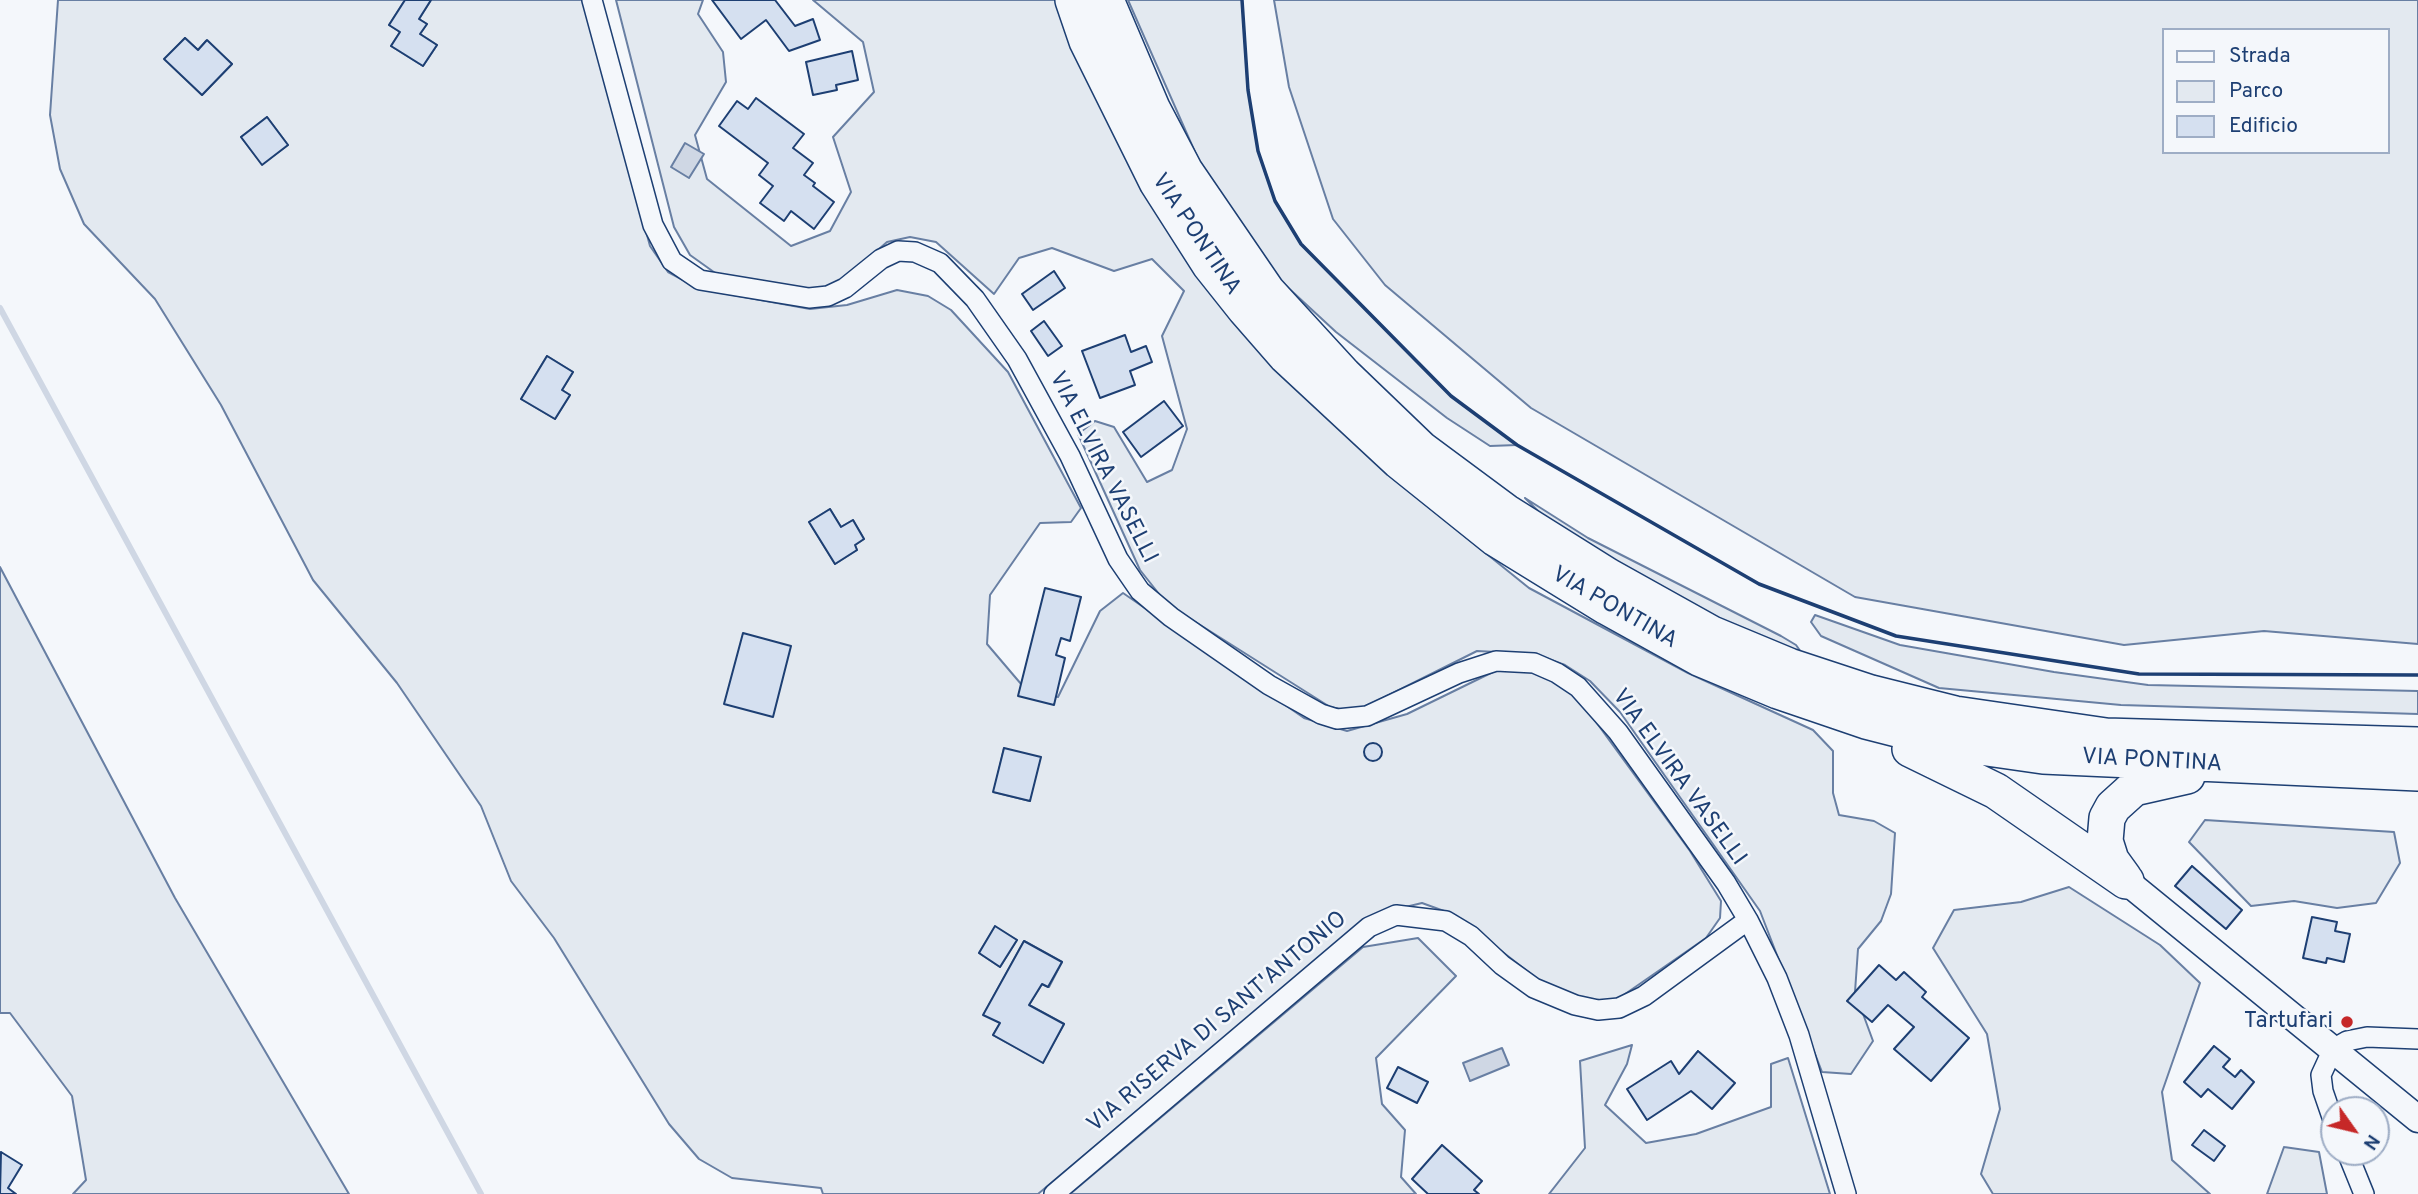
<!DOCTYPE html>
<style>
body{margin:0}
#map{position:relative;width:2418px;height:1194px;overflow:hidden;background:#f4f7fb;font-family:Overpass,sans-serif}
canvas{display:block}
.legend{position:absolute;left:2162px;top:28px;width:228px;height:126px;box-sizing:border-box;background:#f4f7fb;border:2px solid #9eadc5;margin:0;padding:9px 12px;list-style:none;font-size:21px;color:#1d3f73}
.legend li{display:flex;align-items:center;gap:14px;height:35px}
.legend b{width:35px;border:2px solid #9eadc5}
.north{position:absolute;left:2320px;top:1096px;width:70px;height:70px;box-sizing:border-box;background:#f4f7fb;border:2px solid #9eadc5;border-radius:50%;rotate:124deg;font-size:19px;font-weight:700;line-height:28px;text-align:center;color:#1d3f73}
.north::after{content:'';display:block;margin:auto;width:24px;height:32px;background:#c62828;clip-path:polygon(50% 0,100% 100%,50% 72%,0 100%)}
</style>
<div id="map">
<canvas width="2418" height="1194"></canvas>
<ul class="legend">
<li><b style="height:9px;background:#f4f7fb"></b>Strada</li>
<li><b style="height:19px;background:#e3e9f0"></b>Parco</li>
<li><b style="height:19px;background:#d5e0f0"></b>Edificio</li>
</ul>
<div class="north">N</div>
</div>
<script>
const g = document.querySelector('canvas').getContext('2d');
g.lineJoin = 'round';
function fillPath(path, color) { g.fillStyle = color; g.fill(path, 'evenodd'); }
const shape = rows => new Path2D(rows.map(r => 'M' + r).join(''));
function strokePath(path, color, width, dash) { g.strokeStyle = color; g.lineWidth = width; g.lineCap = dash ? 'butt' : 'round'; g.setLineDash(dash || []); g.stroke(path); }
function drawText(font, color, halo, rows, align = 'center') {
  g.font = font + ' Overpass,sans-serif'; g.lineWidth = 5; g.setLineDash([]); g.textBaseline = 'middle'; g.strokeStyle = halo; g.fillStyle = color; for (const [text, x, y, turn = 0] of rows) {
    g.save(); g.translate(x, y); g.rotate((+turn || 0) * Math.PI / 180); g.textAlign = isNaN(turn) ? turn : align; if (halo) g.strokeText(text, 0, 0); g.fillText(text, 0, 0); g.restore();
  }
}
const green = shape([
 [58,0,405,0,389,25,400,32,391,46,423,66,437,45,420,34,427,24,419,19,431,0,583,0,650,246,668,272,700,289,810,309,847,305,897,290,928,296,951,310,1008,372,1081,508,1071,522,1040,523,990,595,987,644,1027,691,1058,697,1100,611,1123,593,1304,718,1347,731,1407,714,1497,670,1530,671,1555,679,1580,700,1690,851,1721,901,1720,918,1706,938,1615,1001,1587,1002,1549,988,1455,915,1422,903,1393,910,1352,930,1038,1194,823,1194,821,1188,732,1178,699,1159,669,1124,554,938,511,881,481,806,397,683,313,580,221,405,155,299,84,224,60,169,50,115,58,0],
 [185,38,198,50,206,41,232,64,202,95,165,59,185,38],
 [267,117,288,145,262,164,241,137,267,117],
 [547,356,573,372,562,390,570,395,555,419,521,399,547,356],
 [830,509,841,527,853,520,864,539,855,545,857,550,835,564,809,522,830,509],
 [1004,748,1030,801,994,792,1004,748],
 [995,927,1017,940,1000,967,979,953,995,927],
 [1024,941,1062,962,1049,987,1042,984,1029,1005,1064,1024,1043,1062,993,1035,1000,1023,984,1014,1024,941],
 [616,0,703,0,698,14,723,52,726,82,695,135,707,179,791,246,830,231,851,192,833,137,874,92,863,42,813,0,1056,0,1390,476,1529,588,1688,673,1813,730,1833,751,1833,793,1839,815,1874,821,1895,833,1891,894,1881,921,1858,949,1855,992,1873,1041,1851,1074,1822,1072,1760,911,1620,712,1590,681,1565,665,1535,654,1477,651,1355,712,1330,707,1167,604,1140,570,1078,434,1095,421,1114,427,1147,482,1172,470,1187,429,1162,336,1184,291,1152,259,1114,271,1052,248,1019,258,994,294,936,242,910,237,887,242,839,284,819,294,718,275,690,255,674,227,616,0],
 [1128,0,1242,0,1248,90,1258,151,1275,201,1301,244,1451,396,1517,445,1490,446,1447,418,1336,332,1270,271,1206,177,1128,0],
 [1274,0,2418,0,2418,644,2264,631,2124,645,1855,597,1531,408,1385,285,1333,219,1289,87,1274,0],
 [2164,30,2388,30,2388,152,2164,152,2164,30],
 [1525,498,1588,538,1781,636,1796,645,1801,652,1689,609,1545,518,1525,498],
 [0,567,175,898,349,1194,73,1194,86,1180,72,1096,10,1013,0,1013,0,567],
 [1815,615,1900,645,2054,672,2148,685,2418,691,2418,714,2121,705,1939,688,1821,636,1811,622,1815,615],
 [2205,820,2394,832,2400,863,2376,903,2337,908,2294,901,2251,906,2189,842,2205,820],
 [2069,887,2160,945,2200,983,2162,1092,2172,1160,2210,1194,1993,1194,1981,1174,2000,1109,1987,1034,1933,948,1954,910,2021,902,2069,887],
 [1418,938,1456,976,1376,1058,1382,1104,1405,1130,1401,1177,1416,1194,1070,1194,1363,947,1418,938],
 [1632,1045,1627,1064,1605,1105,1646,1143,1696,1134,1771,1107,1771,1064,1788,1058,1830,1194,1549,1194,1585,1148,1580,1061,1632,1045],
 [2284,1147,2319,1152,2327,1194,2267,1194,2284,1147]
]);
fillPath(green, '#e3e9f0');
strokePath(green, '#687fa3', 2);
const water = shape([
 [685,143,704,154,689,178,671,167,685,143],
 [1502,1048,1509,1065,1470,1081,1463,1063,1502,1048]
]);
fillPath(water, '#cfd7e4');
strokePath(water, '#687fa3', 2);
strokePath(shape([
 [0,308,481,1194]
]), '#cfd7e4', 6);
const building = shape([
 [405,0,431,0,419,19,427,24,420,34,437,45,423,66,391,46,400,32,389,25,405,0],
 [712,0,775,0,795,26,813,19,820,40,789,51,766,20,741,39,712,0],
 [185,38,198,50,207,40,232,64,202,95,164,59,185,38],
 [852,51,858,80,836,85,837,90,813,95,806,62,852,51],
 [756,98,804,134,793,148,813,163,804,175,815,183,813,186,834,202,814,229,791,211,784,221,760,203,773,186,759,175,768,163,719,126,737,101,748,109,756,98],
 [267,117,288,145,262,165,241,137,267,117],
 [1054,271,1065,288,1033,310,1022,294,1054,271],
 [1044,321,1062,346,1048,356,1031,331,1044,321],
 [1125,335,1131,352,1146,346,1152,362,1130,371,1135,385,1100,398,1082,351,1125,335],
 [547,356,573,372,562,390,570,395,555,419,521,399,547,356],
 [1164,401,1183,426,1141,457,1123,432,1164,401],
 [830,509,841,527,853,520,864,539,855,545,857,550,835,564,809,522,830,509],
 [1045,588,1081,597,1070,641,1061,638,1056,655,1065,658,1054,705,1018,696,1045,588],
 [743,633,791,646,773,717,724,704,743,633],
 '1364 752a9 9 0 1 1 18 0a9 9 0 1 1-18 0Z',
 [1004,748,1041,757,1030,801,993,792,1004,748],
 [2192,866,2242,910,2226,929,2175,886,2192,866],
 [2312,917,2337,922,2335,931,2350,934,2344,962,2327,958,2326,963,2303,958,2312,917],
 [995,926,1017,940,1000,967,979,953,995,926],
 [1024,941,1062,962,1048,987,1042,984,1029,1005,1064,1024,1043,1063,993,1035,1000,1023,983,1015,1024,941],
 [1879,965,1896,980,1904,972,1926,992,1922,997,1969,1038,1931,1081,1894,1049,1914,1027,1888,1005,1872,1022,1847,1001,1879,965],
 [2214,1046,2230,1059,2223,1067,2235,1077,2241,1070,2254,1082,2232,1109,2208,1089,2201,1097,2184,1082,2214,1046],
 [1698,1051,1735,1083,1712,1109,1691,1091,1647,1120,1627,1089,1671,1061,1679,1074,1698,1051],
 [1398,1067,1428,1082,1417,1103,1387,1088,1398,1067],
 [2204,1130,2225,1146,2214,1161,2192,1145,2204,1130],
 [1442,1145,1482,1181,1474,1190,1479,1194,1428,1194,1412,1179,1442,1145],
 [1,1152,22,1165,8,1188,16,1194,0,1194,1,1152]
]);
fillPath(building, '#d5e0f0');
strokePath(building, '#1d3f73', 2);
const street = shape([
 [592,0,653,225,672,261,700,280,809,298,828,296,845,288,881,259,898,251,915,252,940,263,975,299,1017,359,1070,456,1118,559,1140,591,1171,617,1269,685,1321,714,1337,719,1367,716,1459,673,1496,661,1534,663,1557,673,1578,687,1618,732,1726,883,1748,920,1777,978,1799,1035,1846,1194],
 [2334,1123,2323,1091,2321,1075,2333,1049,2347,1041,2367,1037,2418,1039],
 [2347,1152,2364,1194],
 [1054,1194,1369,927,1396,915,1446,921,1471,936,1502,965,1534,988,1575,1005,1598,1010,1619,1008,1644,996,1748,920]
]);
const secondary = shape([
 [2126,881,2418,1119]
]);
const highway = shape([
 [1073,0,1087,41,1157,182,1210,265,1245,309,1286,356,1399,461,1495,538,1607,607,1699,658,1778,691,1866,721,1952,743,2043,756,2418,773],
 [1106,0,1152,108,1185,171,1267,291,1344,375,1421,449,1506,512,1608,576,1712,634,1789,666,1871,693,1955,714,2106,736,2418,745],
 [1910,749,1996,791,2126,881],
 [2124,878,2111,860,2105,841,2107,818,2113,807,2134,788,2187,776]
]);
strokePath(street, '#1d3f73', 22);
strokePath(secondary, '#1d3f73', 29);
strokePath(highway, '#1d3f73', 38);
strokePath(street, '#f4f7fb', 19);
strokePath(secondary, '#f4f7fb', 26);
strokePath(highway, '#f4f7fb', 35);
strokePath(shape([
 [1242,0,1248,90,1258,151,1275,201,1301,244,1451,396,1517,445,1759,584,1896,636,2139,674,2418,675]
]), '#1d3f73', 3.5);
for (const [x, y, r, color] of [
 [2347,1022,7,"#c62828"]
]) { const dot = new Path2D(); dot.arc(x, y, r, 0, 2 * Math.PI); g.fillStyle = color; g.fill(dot); strokePath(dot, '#f4f7fb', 2.5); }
drawText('23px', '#1d3f73', '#f4f7fb', [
 ["VIA PONTINA",1195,235,56],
 ["VIA ELVIRA VASELLI",1102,468,63],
 ["VIA PONTINA",1614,609,30],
 ["VIA PONTINA",2152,762,3],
 ["VIA ELVIRA VASELLI",1678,778,54],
 ["VIA RISERVA DI SANT'ANTONIO",1218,1023,-40]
]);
drawText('23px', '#1d3f73', '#f4f7fb', [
 ["Tartufari",2333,1022]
], 'right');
</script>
